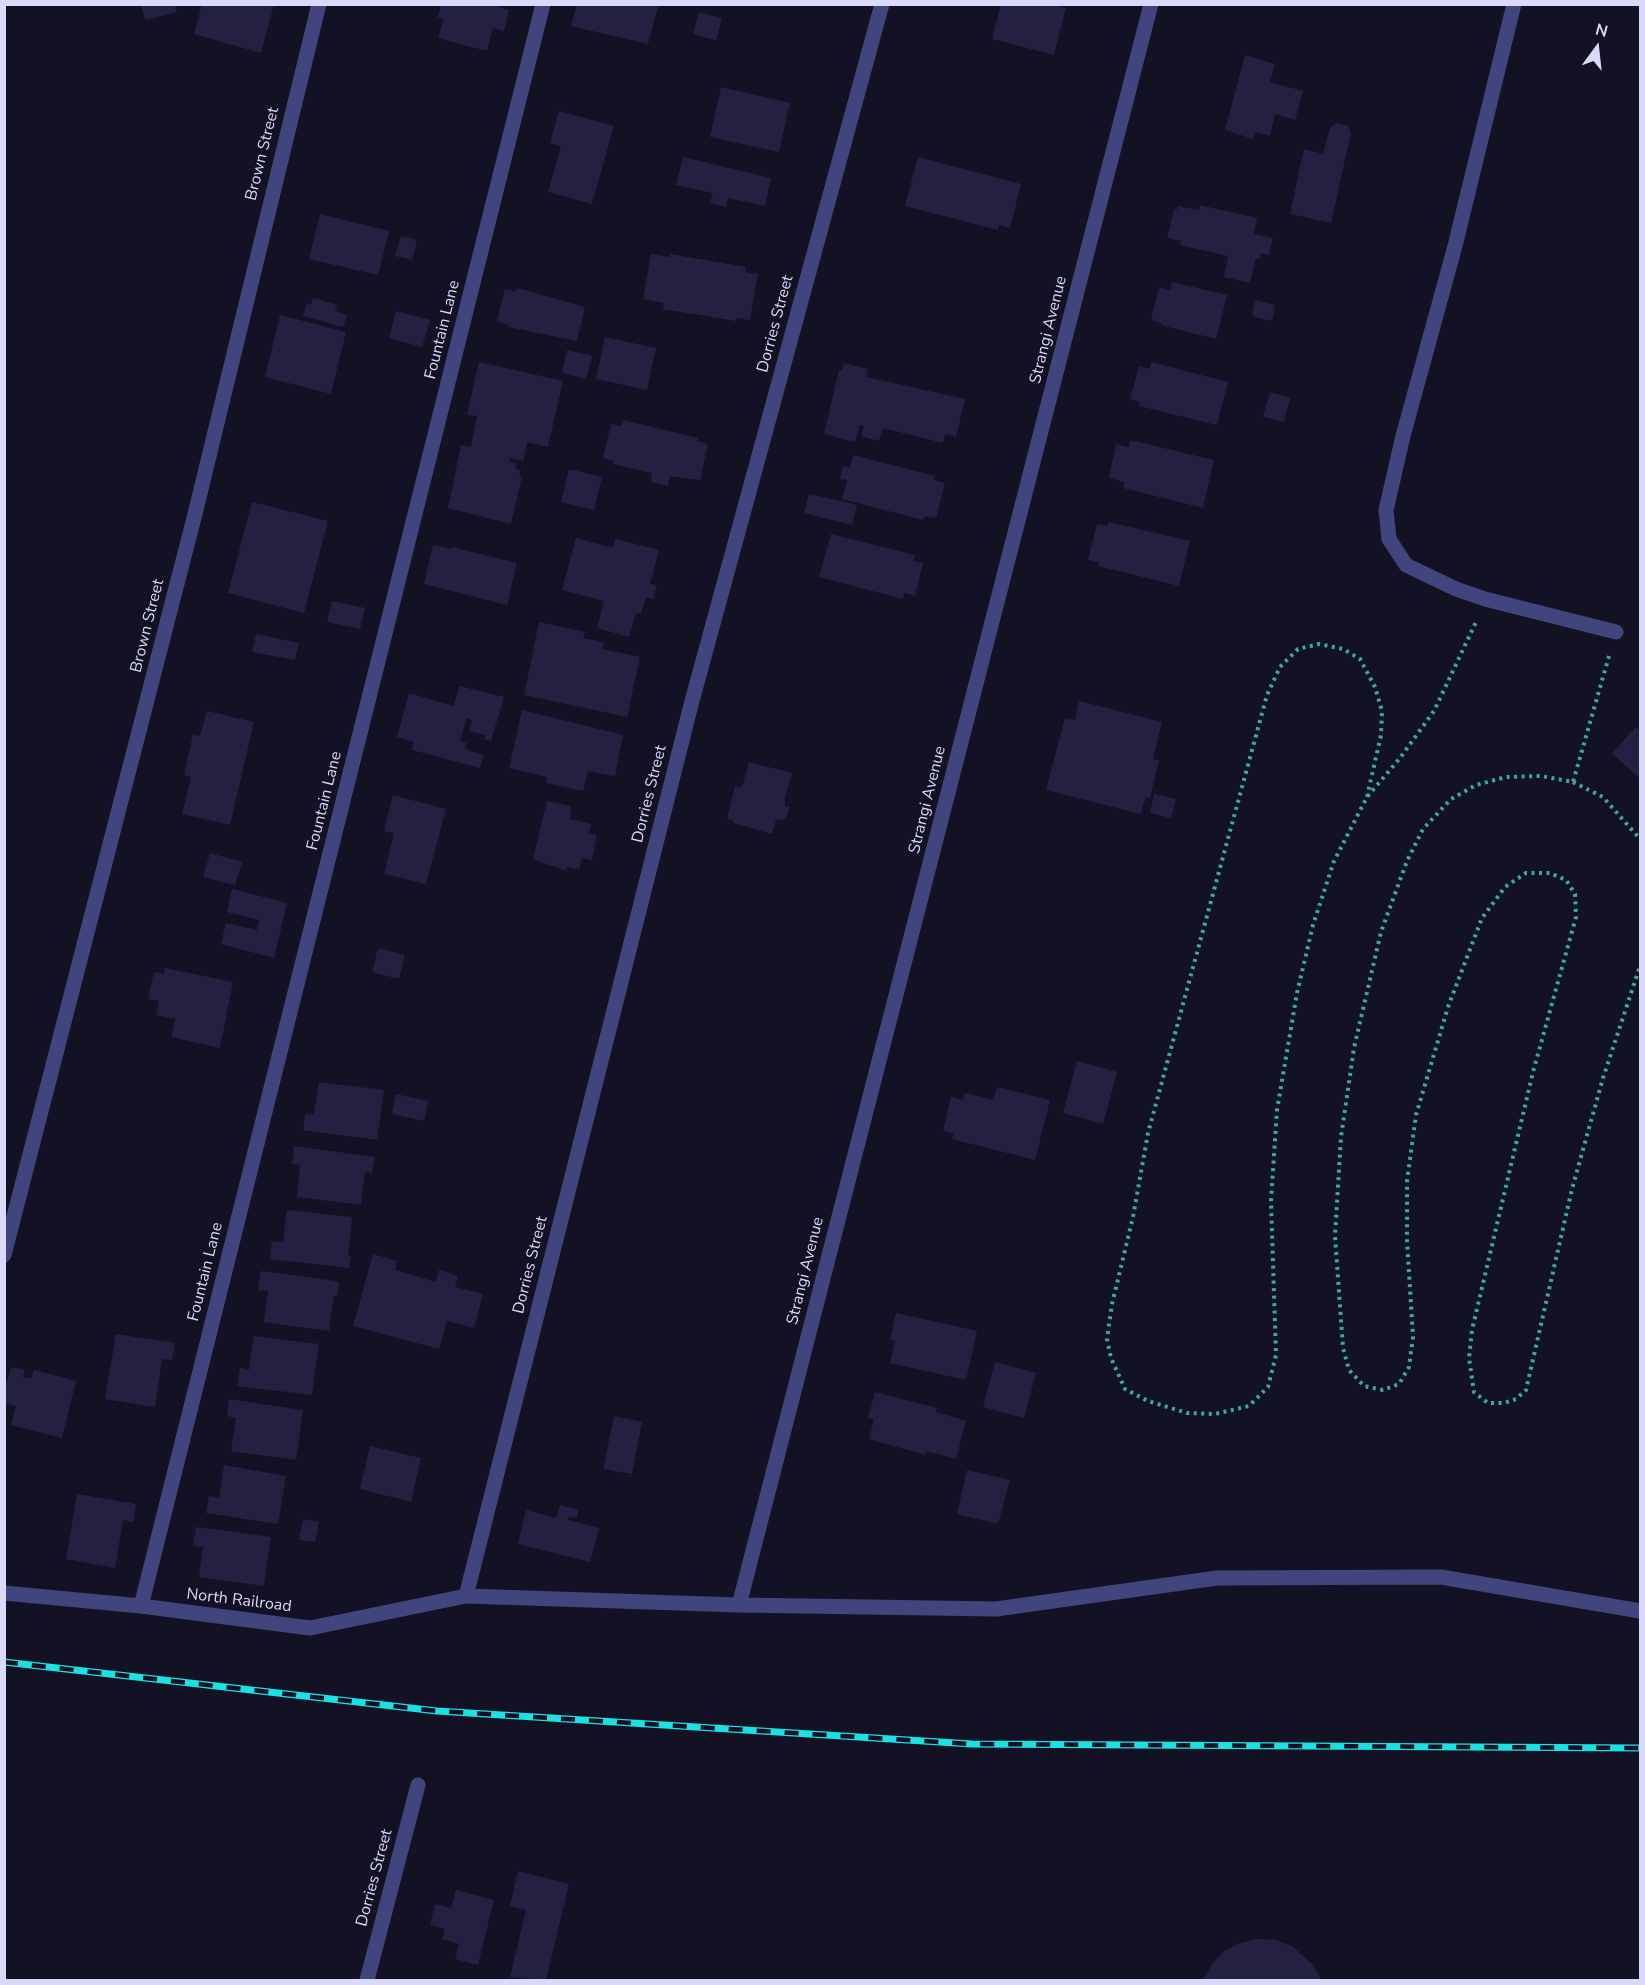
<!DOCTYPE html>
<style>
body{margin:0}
#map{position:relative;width:1645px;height:1985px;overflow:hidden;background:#131224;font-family:"Nunito Sans",sans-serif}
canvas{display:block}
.frame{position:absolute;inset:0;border:6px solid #dad9fa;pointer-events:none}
.north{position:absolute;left:1567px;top:18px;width:60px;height:60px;-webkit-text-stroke:4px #131224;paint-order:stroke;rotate:15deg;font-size:16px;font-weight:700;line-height:24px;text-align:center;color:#dad9fa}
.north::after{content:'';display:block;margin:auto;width:21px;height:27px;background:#dad9fa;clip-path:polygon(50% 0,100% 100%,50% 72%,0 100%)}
</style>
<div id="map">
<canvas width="1645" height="1985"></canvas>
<div class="frame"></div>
<div class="north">N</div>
</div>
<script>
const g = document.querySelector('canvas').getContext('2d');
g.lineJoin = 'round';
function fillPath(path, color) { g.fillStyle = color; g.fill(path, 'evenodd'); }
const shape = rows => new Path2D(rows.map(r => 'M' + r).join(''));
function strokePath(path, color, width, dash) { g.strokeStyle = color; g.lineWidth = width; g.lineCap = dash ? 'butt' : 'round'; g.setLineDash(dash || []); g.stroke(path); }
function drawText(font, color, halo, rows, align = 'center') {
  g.font = font + ' "Nunito Sans",sans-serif'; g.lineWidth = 5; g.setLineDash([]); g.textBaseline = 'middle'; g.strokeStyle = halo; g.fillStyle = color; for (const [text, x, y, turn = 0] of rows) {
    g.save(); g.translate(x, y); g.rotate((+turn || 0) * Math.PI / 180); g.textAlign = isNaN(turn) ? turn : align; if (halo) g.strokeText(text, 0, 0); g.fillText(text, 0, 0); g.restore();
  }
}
fillPath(shape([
 [141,4,175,4,177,12,145,20],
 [202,4,274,4,261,53,194,34],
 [441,4,499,4,498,7,509,10,504,31,493,28,487,51,438,38,444,19,438,17],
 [577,4,649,4,658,7,648,44,571,26],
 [1001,4,1050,4,1066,8,1054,55,992,39],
 [699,12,722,18,716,40,693,34],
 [1245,55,1275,64,1270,82,1303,91,1295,120,1275,114,1270,136,1255,132,1253,139,1225,130],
 [721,87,790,103,779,152,710,137],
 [559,111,614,126,592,204,548,192,561,146,550,143],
 [1336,123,1348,126,1351,133,1331,223,1290,214,1304,149,1323,154,1330,128],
 [683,157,771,178,765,206,728,198,726,207,710,203,713,193,676,185],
 [918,157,1021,184,1010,228,999,225,998,230,905,206],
 [1200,205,1257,218,1254,234,1273,238,1269,255,1261,253,1260,259,1256,258,1250,283,1224,277,1228,256,1180,245,1181,241,1167,238,1174,209,1177,210,1178,206,1199,210],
 [320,214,389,231,378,275,309,259],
 [401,236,417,240,412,260,395,256],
 [651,254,670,257,670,254,746,267,745,272,758,274,750,320,736,318,736,321,663,309,664,303,643,299],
 [1172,282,1227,295,1216,339,1161,325,1161,323,1151,320,1159,287,1170,290],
 [517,288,585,307,577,341,508,327,509,325,497,321,505,289,516,292],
 [313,298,337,305,335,311,347,315,343,327,303,316,307,303,311,305],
 [1255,300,1275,305,1272,321,1252,316],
 [396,311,430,320,422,347,389,338],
 [280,315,346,332,331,394,265,377],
 [605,337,656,348,647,390,596,379],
 [567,350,592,356,586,379,562,373],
 [479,362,563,381,548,447,527,442,523,461,510,458,509,462,516,463,515,469,521,471,519,476,522,477,511,524,448,508,461,445,471,447,477,416,467,415],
 [1151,362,1228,382,1217,425,1139,406,1140,402,1130,399,1139,366,1150,369],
 [844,363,868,369,866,377,965,399,956,437,945,434,943,443,883,428,879,441,861,436,864,426,860,425,855,442,824,434,839,370,842,371],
 [1270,392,1290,398,1284,422,1263,417],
 [623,420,698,438,697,441,708,444,700,480,670,476,668,486,651,482,652,473,613,464,614,461,603,458,611,424,621,426],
 [1130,440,1214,460,1203,508,1123,488,1125,482,1109,478,1116,444,1129,447],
 [853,455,935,476,934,480,945,483,936,518,924,516,923,520,842,499,847,480,840,479,843,466,850,468],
 [569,469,602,477,594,510,561,502],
 [809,494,857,505,852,525,804,513],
 [252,502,328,521,304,613,228,593],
 [1109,522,1190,541,1179,586,1098,566,1099,562,1088,560,1097,524,1107,526],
 [831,534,915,555,913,561,923,563,915,596,904,593,903,599,819,577],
 [576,538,613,548,615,539,659,550,650,584,657,585,653,599,646,597,641,614,636,613,629,637,597,628,604,601,562,590],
 [433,545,451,549,452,547,517,563,507,605,424,584],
 [332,601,365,608,360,629,327,622],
 [539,622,585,632,583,638,604,642,602,649,640,657,627,717,524,695],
 [256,634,299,643,295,660,252,652],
 [459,686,504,697,491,741,484,740,486,735,469,731,472,720,467,718,460,741,466,743,465,747,469,751,484,755,480,768,412,750,414,742,397,737,409,693,454,706],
 [1079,701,1162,722,1153,759,1159,760,1150,798,1145,797,1141,814,1046,790,1065,718,1075,720],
 [522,710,623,735,615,776,588,771,583,791,546,783,547,777,509,768],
 [207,711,254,722,230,825,182,814,191,777,184,775,193,734,200,736],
 [1636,727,1640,731,1640,779,1612,753],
 [749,762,792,773,785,797,785,806,789,807,786,819,776,820,772,834,733,823,733,820,727,819,735,786,742,788],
 [1154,794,1176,799,1171,818,1150,813],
 [393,795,446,809,426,884,384,874,394,833,384,831],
 [547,801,571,806,570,819,591,824,589,833,597,835,592,860,582,858,579,869,567,867,566,871,533,859],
 [210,853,242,862,235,885,203,877],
 [232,889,287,903,274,958,221,944,226,923,257,930,259,920,227,912],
 [378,948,405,955,399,979,372,972],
 [165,968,233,982,220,1048,171,1037,175,1019,156,1015,159,1001,148,999,154,972,164,974],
 [1077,1061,1117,1072,1103,1124,1063,1113],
 [319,1082,384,1090,377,1140,303,1130,305,1114,314,1115],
 [997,1087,1050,1100,1035,1160,952,1139,954,1134,943,1131,951,1097,963,1100,965,1093,993,1100],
 [396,1094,428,1101,424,1121,392,1114],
 [294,1146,375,1157,372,1173,365,1172,361,1205,297,1197,300,1165,292,1164],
 [287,1210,352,1217,348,1256,351,1256,349,1268,270,1259,272,1241,283,1242],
 [373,1254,397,1261,395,1270,436,1282,439,1270,458,1276,455,1287,483,1294,474,1328,447,1321,439,1349,353,1326],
 [261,1271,336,1281,339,1284,337,1296,334,1296,329,1331,264,1322,268,1291,258,1290],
 [896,1313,977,1331,966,1380,890,1363,895,1341,890,1340],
 [116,1334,175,1343,172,1360,162,1359,155,1407,105,1399],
 [254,1336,319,1344,312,1395,237,1386,240,1368,249,1370],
 [995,1362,1036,1373,1024,1418,983,1407],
 [11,1367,25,1370,23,1377,31,1379,34,1370,76,1381,62,1438,11,1425,16,1406,4,1403,4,1393],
 [875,1392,937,1408,936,1412,966,1421,956,1459,926,1451,925,1455,869,1439,874,1419,868,1418],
 [229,1399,303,1410,296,1460,231,1451,236,1418,227,1416],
 [614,1416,642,1422,632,1474,603,1469],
 [370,1446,421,1458,411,1502,360,1489],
 [224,1465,286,1476,278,1524,206,1513,209,1496,219,1498],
 [967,1470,1010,1480,998,1524,957,1514],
 [77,1494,136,1504,133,1522,123,1520,115,1568,66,1559],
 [560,1505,578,1510,577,1518,569,1516,568,1520,599,1528,590,1562,518,1544,526,1510,556,1518],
 [303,1519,319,1522,315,1542,299,1540],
 [196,1527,271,1537,264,1586,199,1577,203,1547,193,1546],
 [518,1871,569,1884,546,1980,510,1977,526,1910,510,1906],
 [456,1890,494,1900,478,1965,455,1959,459,1944,442,1939,445,1929,430,1925,435,1904,451,1908],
 [1257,1939,1276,1940,1293,1947,1313,1965,1321,1980,1203,1980,1212,1964,1224,1951,1240,1943]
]), '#242042');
strokePath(shape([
 [1609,656,1573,782,1541,776,1506,777,1476,785,1451,799,1423,829,1407,861,1381,932,1354,1048,1341,1137,1335,1236,1343,1348,1349,1370,1364,1386,1383,1390,1399,1384,1409,1367,1413,1337,1407,1240,1407,1181,1416,1115,1448,1007,1482,918,1505,887,1526,873,1550,873,1566,880,1575,894,1576,917,1533,1072,1472,1330,1469,1358,1474,1392,1488,1403,1504,1403,1516,1399,1526,1390,1572,1189,1603,1078,1640,966],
 [1573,782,1603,797,1640,839],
 [1367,797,1381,735,1382,711,1375,687,1360,659,1343,649,1319,644,1298,649,1280,667,1267,695,1148,1133,1133,1217,1112,1304,1107,1339,1111,1358,1125,1389,1148,1401,1187,1413,1215,1414,1249,1406,1268,1387,1276,1355,1271,1201,1277,1110,1297,993,1313,925,1334,861,1367,797,1400,758,1434,711,1476,622]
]), '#3ea999', 4, [3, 4.5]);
strokePath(shape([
 [1514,4,1455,246,1403,436,1386,510,1389,539,1406,565,1456,589,1485,599,1616,632],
 [4,1255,195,514,319,4],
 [4,1593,141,1606,310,1628,466,1596,739,1605,996,1609,1217,1578,1441,1577,1640,1611],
 [466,1596,692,701,882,4],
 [739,1605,1151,4],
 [141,1606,543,4],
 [367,1980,418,1785]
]), '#42457d', 15);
const rail = shape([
 [4,1662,437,1711,972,1744,1640,1748]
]);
strokePath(rail, '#1de0e3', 7);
strokePath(rail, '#131224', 4.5, [14]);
drawText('16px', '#dad9fa', '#131224', [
 ["Brown Street",263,154,-76],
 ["Dorries Street",776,324,-75],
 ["Fountain Lane",443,330,-76],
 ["Strangi Avenue",1049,330,-76],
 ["Brown Street",148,626,-76],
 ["Dorries Street",650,794,-76],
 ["Strangi Avenue",928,800,-76],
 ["Fountain Lane",325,801,-76],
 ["Dorries Street",531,1265,-76],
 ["Strangi Avenue",806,1271,-76],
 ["Fountain Lane",206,1272,-76],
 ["North Railroad",239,1601,7],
 ["Dorries Street",375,1878,-75]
]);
</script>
